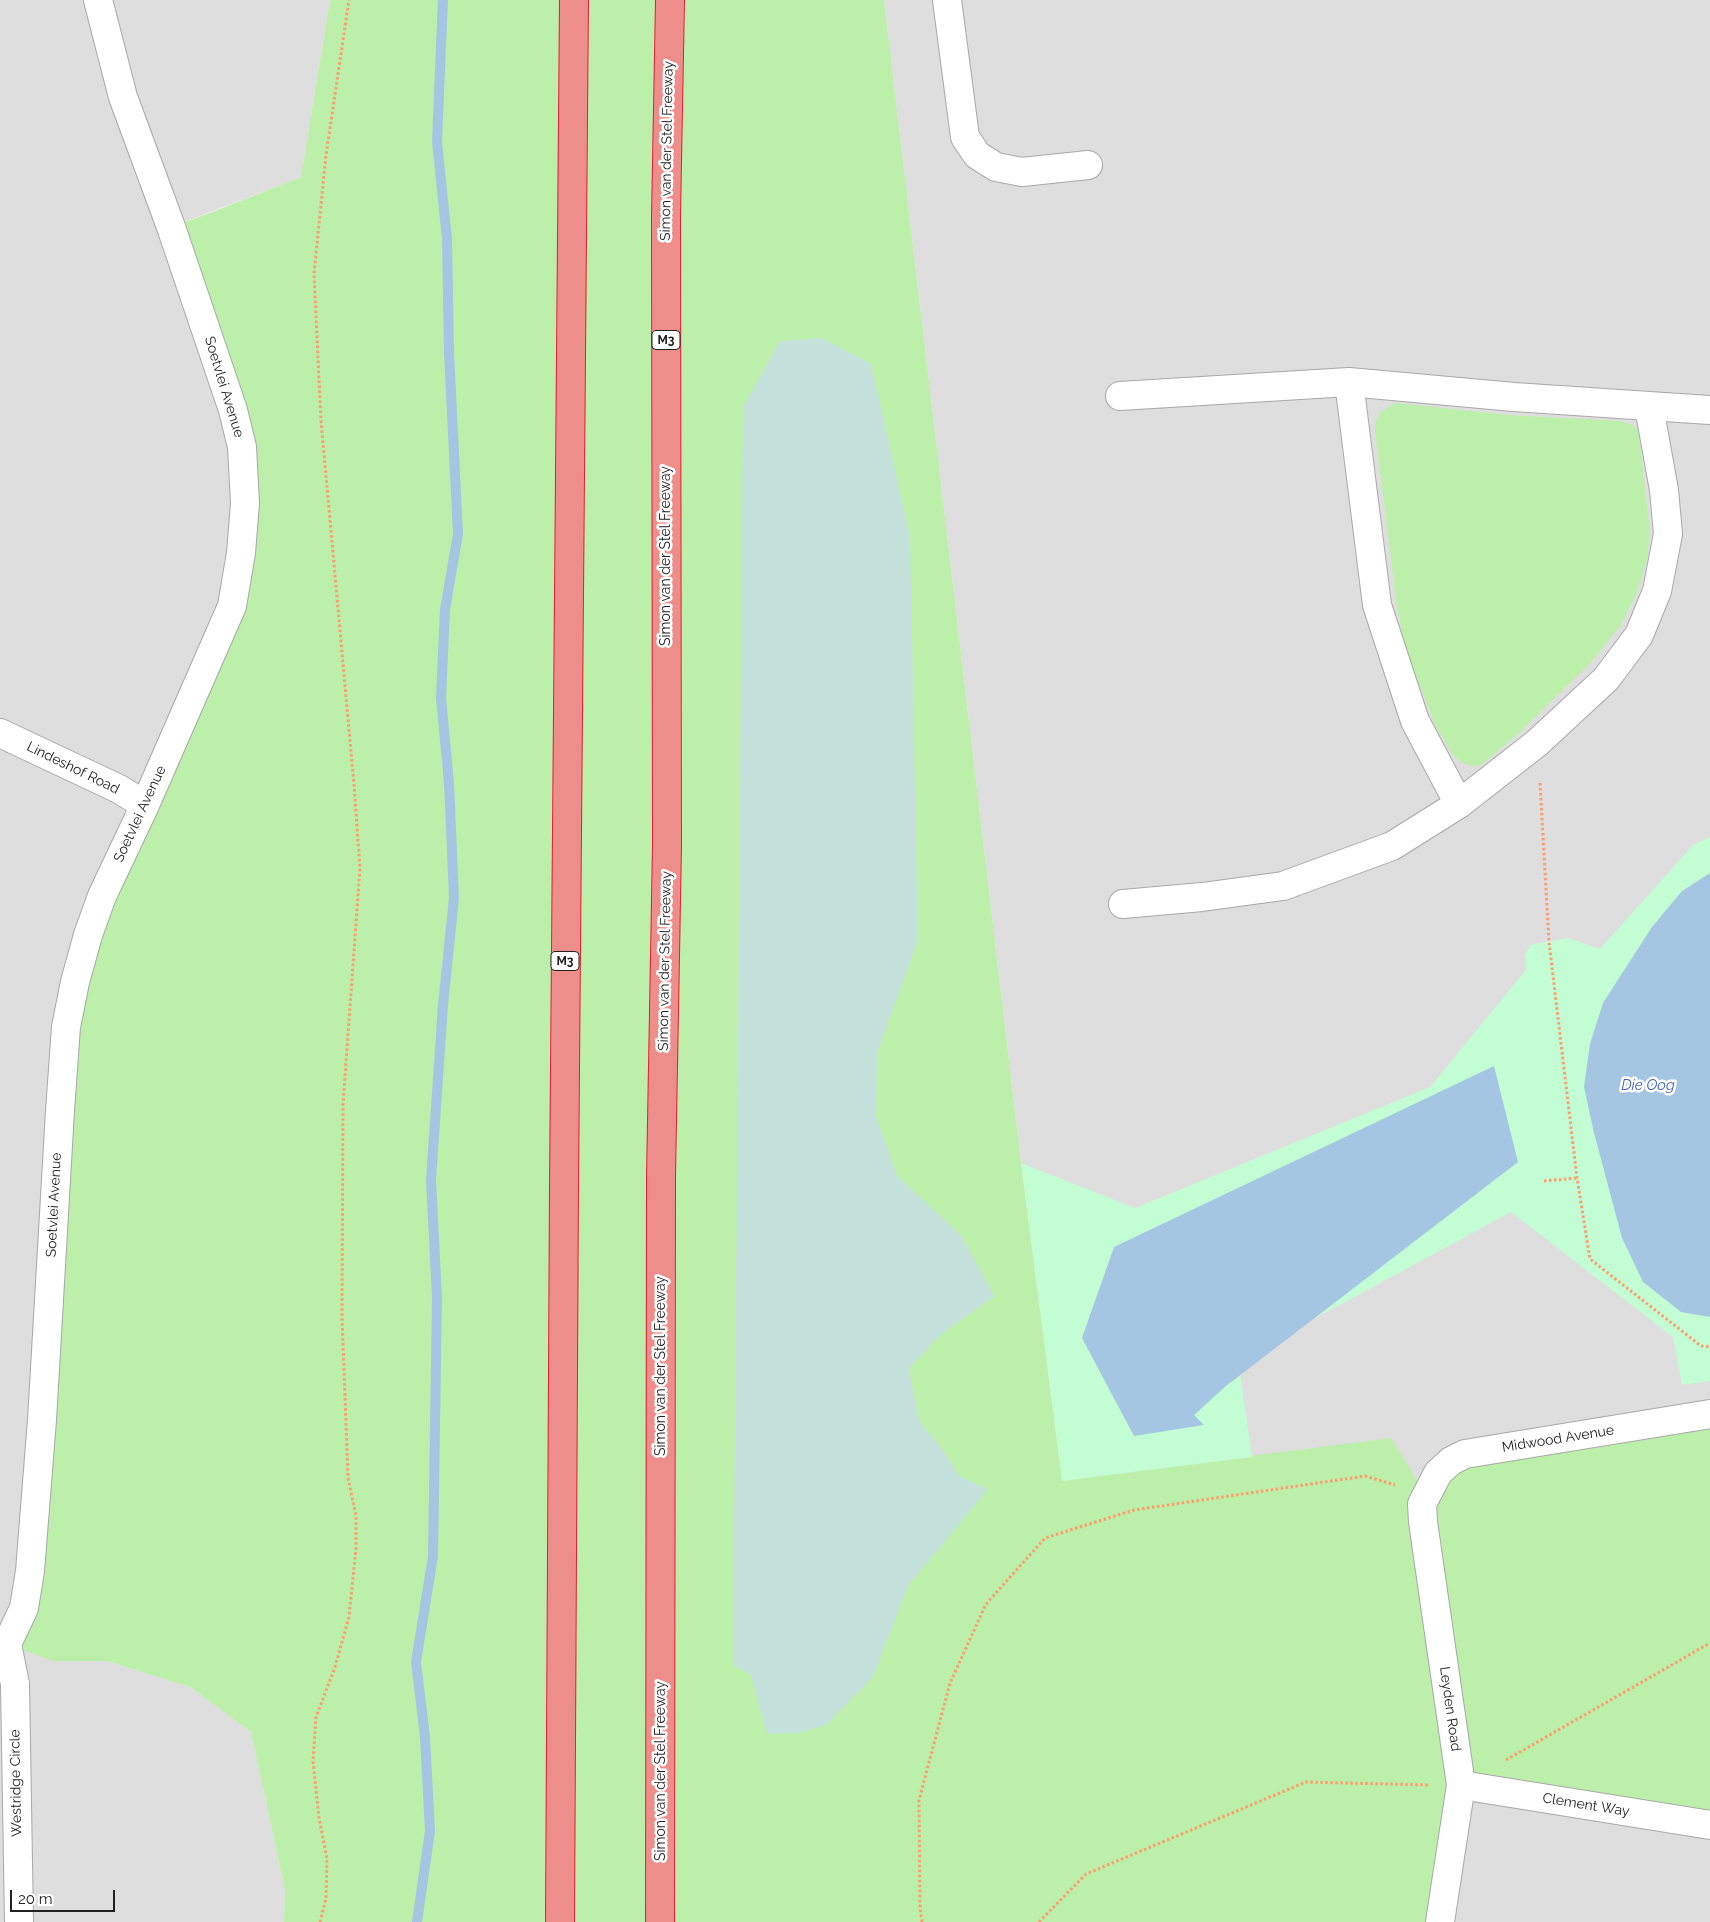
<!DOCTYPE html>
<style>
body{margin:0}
#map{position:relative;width:1710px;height:1922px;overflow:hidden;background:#f2f1e7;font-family:Raleway,sans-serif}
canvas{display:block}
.scale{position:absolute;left:10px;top:1890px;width:105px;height:22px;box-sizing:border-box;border:2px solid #212121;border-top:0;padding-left:6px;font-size:15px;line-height:18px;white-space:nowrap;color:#212121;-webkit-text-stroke:4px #fff;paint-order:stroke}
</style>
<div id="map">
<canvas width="1710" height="1922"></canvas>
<div class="scale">20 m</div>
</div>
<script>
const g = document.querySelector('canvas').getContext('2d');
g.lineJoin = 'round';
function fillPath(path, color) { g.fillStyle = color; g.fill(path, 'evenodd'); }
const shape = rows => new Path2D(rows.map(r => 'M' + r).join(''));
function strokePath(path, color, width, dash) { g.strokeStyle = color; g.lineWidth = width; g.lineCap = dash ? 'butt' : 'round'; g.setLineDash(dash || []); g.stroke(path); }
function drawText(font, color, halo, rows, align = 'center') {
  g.font = font + ' Raleway,sans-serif'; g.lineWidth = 5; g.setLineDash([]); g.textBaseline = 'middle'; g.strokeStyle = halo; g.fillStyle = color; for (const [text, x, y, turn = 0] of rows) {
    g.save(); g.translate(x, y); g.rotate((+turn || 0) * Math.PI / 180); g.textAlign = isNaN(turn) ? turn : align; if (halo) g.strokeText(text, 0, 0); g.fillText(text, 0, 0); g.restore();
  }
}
fillPath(shape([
 [0,0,330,0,301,177,171,227,245,503,53,1661,107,1661,190,1687,251,1732,285,1890,284,1922,0,1922],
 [884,0,1710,0,1710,1922,876,1922,1058,1452,1021,1163]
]), '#dfdede');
fillPath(shape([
 [330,0,884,0,1021,1163,1062,1480,1391,1438,1426,1495,1440,1472,1710,1424,1710,1825,1462,1785,1440,1922,284,1922,285,1890,251,1732,190,1687,107,1661,53,1661,7,1644,24,1608,75,982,210,658,245,503,171,227,210,213,301,177],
 [1396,403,1509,415,1620,421,1632,425,1637,429,1639,437,1650,532,1647,560,1636,595,1620,626,1591,662,1521,731,1488,759,1481,765,1473,766,1462,763,1453,755,1436,727,1405,647,1397,608,1375,431,1375,422,1381,412]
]), '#bcefaa');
fillPath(shape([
 [822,338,871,364,910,537,918,940,877,1053,876,1116,897,1176,961,1235,994,1296,938,1337,909,1369,919,1421,944,1451,959,1476,988,1489,908,1586,873,1677,826,1725,798,1733,767,1734,751,1675,733,1665,743,407,780,341]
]), '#c3e1da');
fillPath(shape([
 [1710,837,1710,1381,1682,1385,1673,1337,1511,1212,1238,1360,1252,1457,1062,1481,1021,1163,1135,1208,1430,1087,1526,970,1525,955,1530,945,1568,938,1600,949,1693,845]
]), '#c2fdd4');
fillPath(shape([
 [1710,873,1710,1317,1681,1312,1643,1282,1622,1238,1594,1133,1584,1087,1590,1044,1603,1003,1652,927,1682,891],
 [1494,1066,1518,1162,1226,1386,1194,1415,1204,1425,1134,1436,1082,1338,1114,1247]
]), '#a4c6e2');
strokePath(shape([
 [417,1922,430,1831,425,1737,416,1662,433,1556,437,1298,431,1180,443,1005,454,898,449,783,441,698,445,609,458,534,449,353,447,239,437,142,443,0]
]), '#a4c6e2', 10);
const minor = shape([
 [947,0,965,137,977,155,996,167,1022,172,1088,165],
 [1349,382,1377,605,1415,721,1459,804],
 [1120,396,1349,382,1514,397,1710,410],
 [0,733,119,789,145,805],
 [1123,904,1202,897,1283,886,1392,846,1459,804,1537,743,1606,679,1639,635,1657,591,1668,534,1664,490,1649,407],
 [7,1644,24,1608,30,1571,42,1420,60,1111,66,1027,75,982,88,935,102,896,145,805,232,606,241,553,245,503,242,447,233,410,171,227,123,97,98,0],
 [7,1644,15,1684,19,1922],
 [1461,1785,1710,1825],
 [1440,1922,1461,1785,1423,1522,1422,1504,1438,1473,1451,1461,1465,1454,1710,1414]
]);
const highway = shape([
 [560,1922,564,1187,574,0],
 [660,1922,661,1177,667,845,666,217,670,0]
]);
strokePath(minor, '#a8a8a8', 30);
strokePath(highway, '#e81b33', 30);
strokePath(shape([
 [1540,783,1549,942,1577,1178,1590,1259,1701,1346,1710,1347],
 [1544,1181,1577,1178],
 [1506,1760,1710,1643],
 [320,1922,326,1899,327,1859,319,1818,313,1761,316,1717,335,1667,349,1617,356,1548,356,1516,348,1478,342,1316,343,1104,360,868,354,785,321,421,314,274,326,155,349,0],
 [922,1922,920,1908,919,1800,950,1683,986,1604,1045,1538,1134,1510,1365,1476,1395,1485],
 [1039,1922,1086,1874,1306,1782,1429,1785]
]), '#ff9c6b', 3, [2.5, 2.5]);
strokePath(minor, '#fff', 28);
strokePath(highway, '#ee8e8a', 28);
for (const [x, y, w] of [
 [666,340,28],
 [565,961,28]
]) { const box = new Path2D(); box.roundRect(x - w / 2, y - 9.5, w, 19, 4); g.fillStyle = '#fff'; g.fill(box); strokePath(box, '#212121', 1); }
drawText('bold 12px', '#212121', null, [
 ["M3",666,340],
 ["M3",565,961]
]);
drawText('14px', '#212121', '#fff', [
 ["Simon van der Stel Freeway",667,151,-89],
 ["Soetvlei Avenue",224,387,73],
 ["Simon van der Stel Freeway",666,556,-90],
 ["Lindeshof Road",73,768,26],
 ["Soetvlei Avenue",140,814,-65],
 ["Simon van der Stel Freeway",665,961,-89],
 ["Soetvlei Avenue",54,1205,-87],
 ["Simon van der Stel Freeway",661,1366,-90],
 ["Midwood Avenue",1558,1439,-9],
 ["Leyden Road",1450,1709,82],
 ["Simon van der Stel Freeway",661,1771,-90],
 ["Westridge Circle",16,1783,-91],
 ["Clement Way",1586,1805,9]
]);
drawText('italic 15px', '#4564b9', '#fff', [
 ["Die Oog",1648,1085]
]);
</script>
